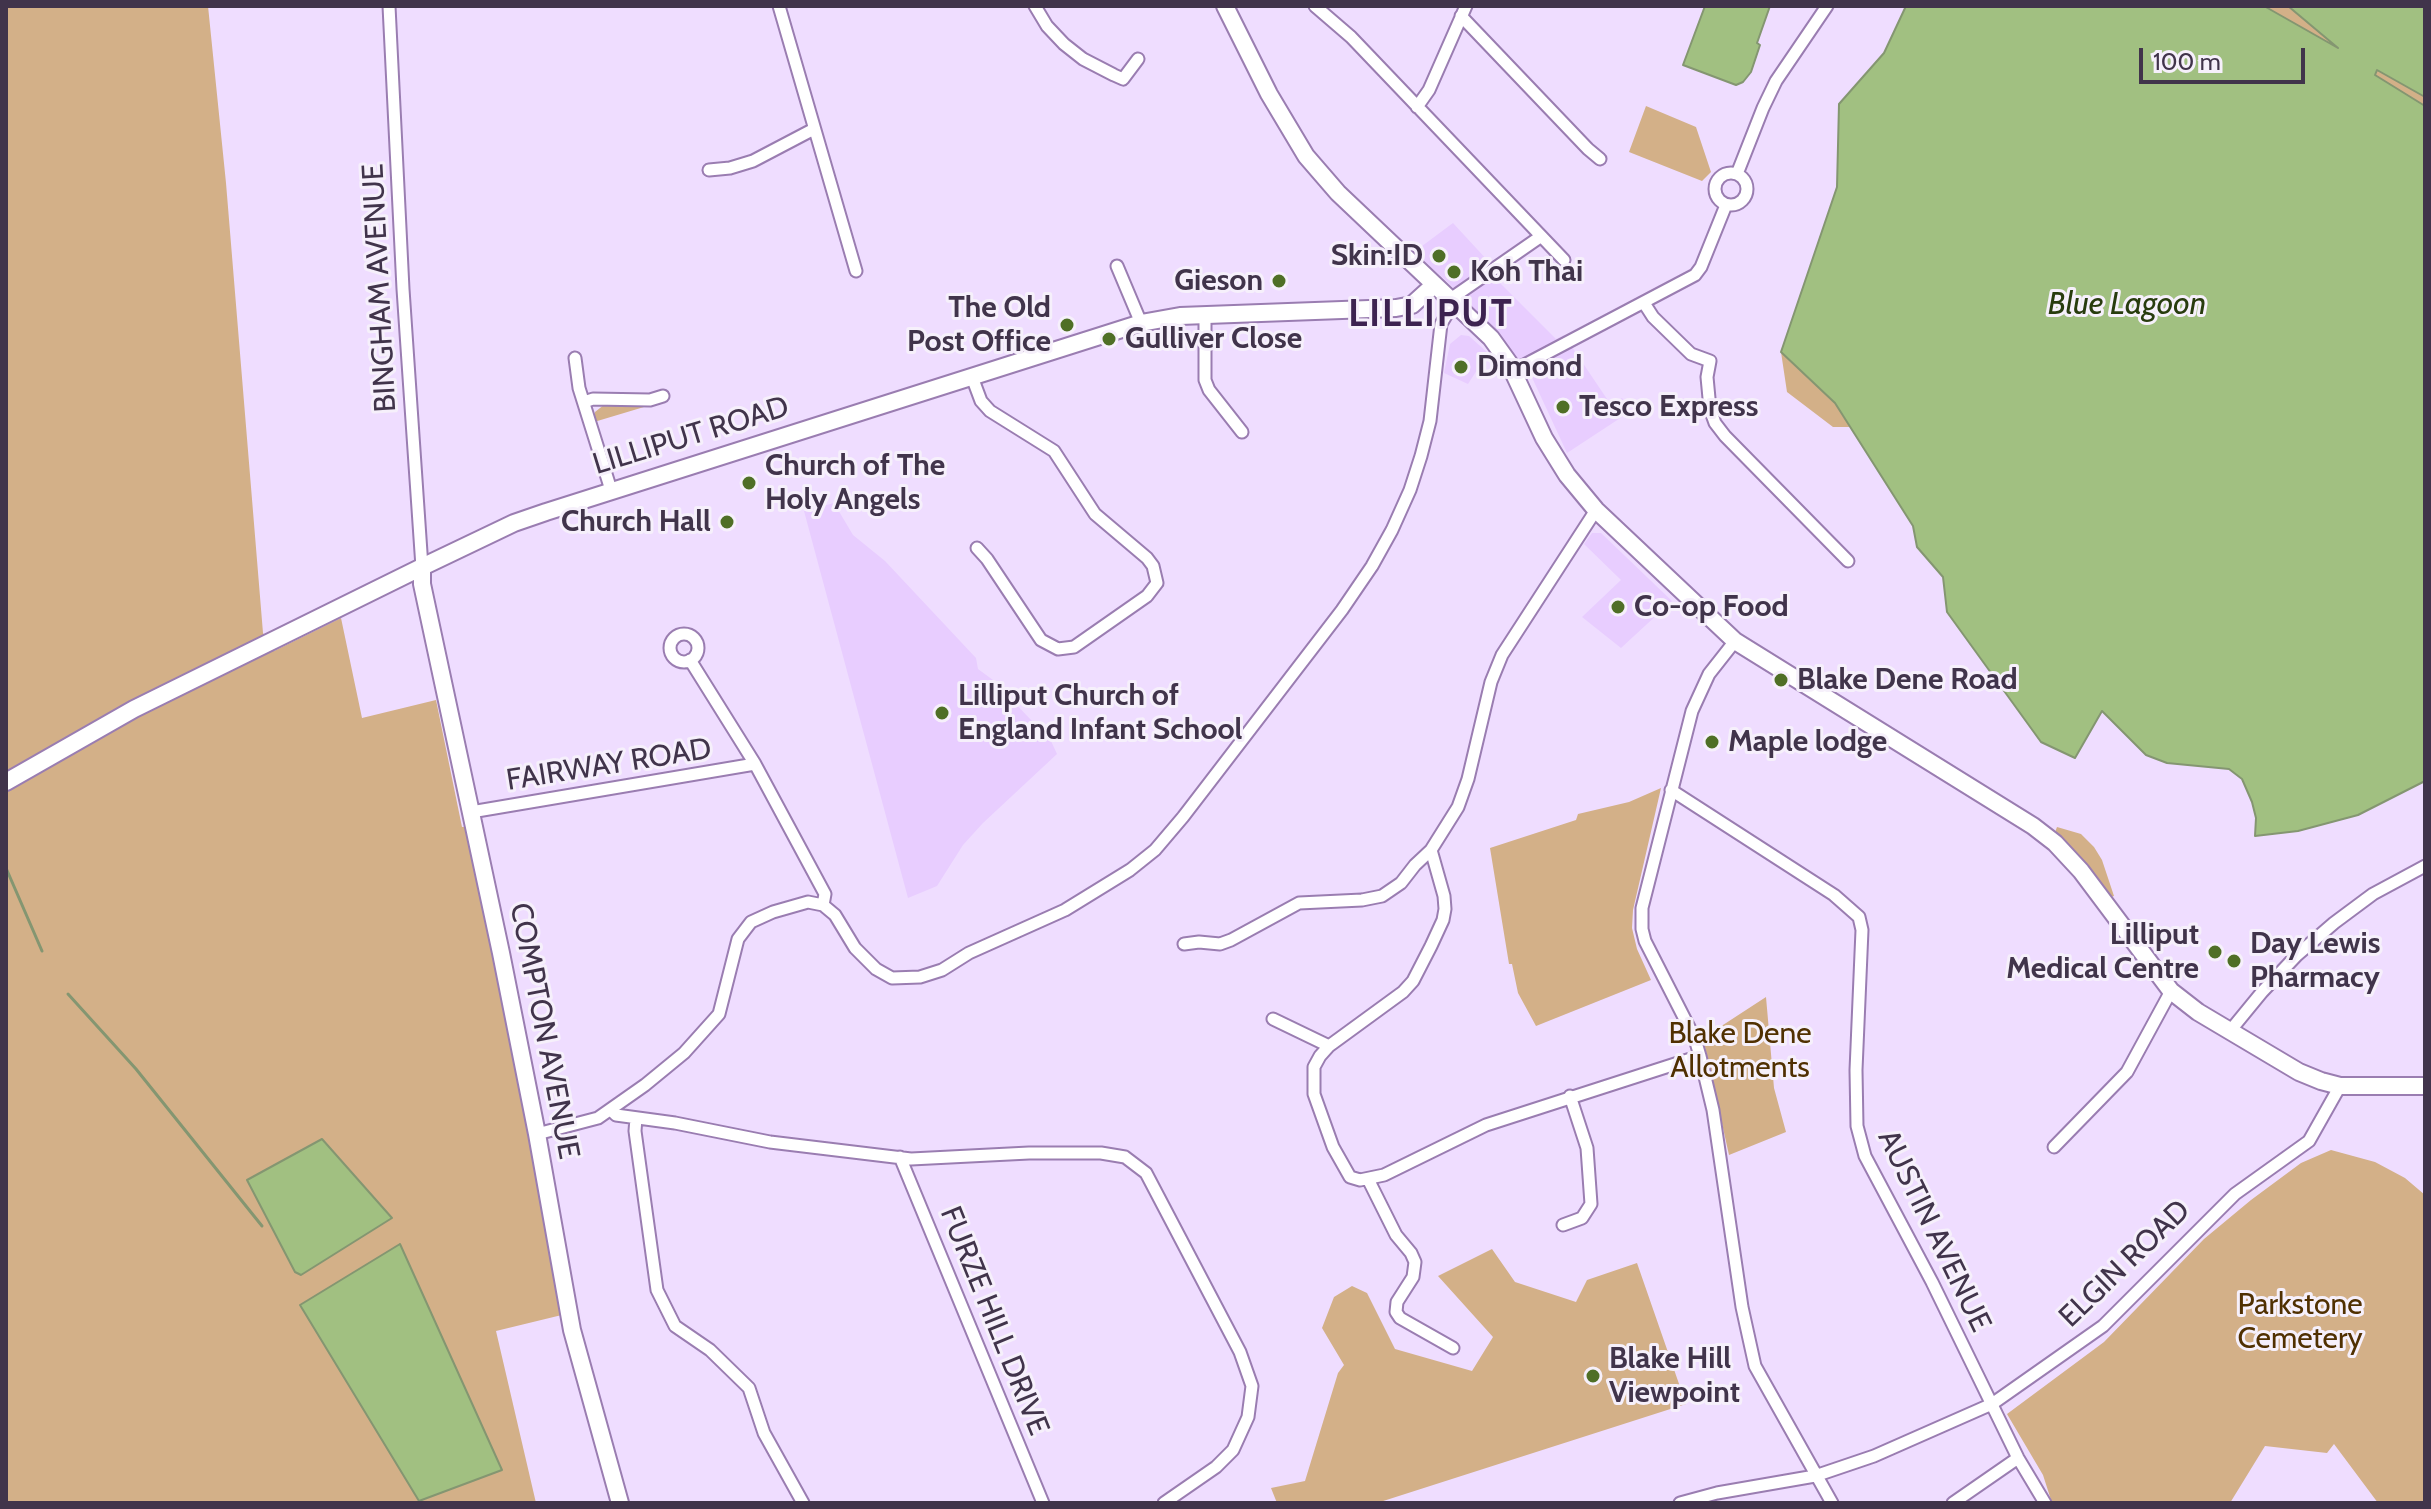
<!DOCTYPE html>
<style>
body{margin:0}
#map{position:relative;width:2431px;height:1509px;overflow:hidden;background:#efddff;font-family:Cabin,sans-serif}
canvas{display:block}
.frame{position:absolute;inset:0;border:8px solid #41344b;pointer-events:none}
.scale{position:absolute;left:2139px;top:48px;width:166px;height:36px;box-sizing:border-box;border:4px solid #41344b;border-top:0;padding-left:10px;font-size:24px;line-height:28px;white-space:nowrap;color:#41344b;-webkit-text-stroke:6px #f6f0fb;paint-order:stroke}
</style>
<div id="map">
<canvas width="2431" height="1509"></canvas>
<div class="frame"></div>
<div class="scale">100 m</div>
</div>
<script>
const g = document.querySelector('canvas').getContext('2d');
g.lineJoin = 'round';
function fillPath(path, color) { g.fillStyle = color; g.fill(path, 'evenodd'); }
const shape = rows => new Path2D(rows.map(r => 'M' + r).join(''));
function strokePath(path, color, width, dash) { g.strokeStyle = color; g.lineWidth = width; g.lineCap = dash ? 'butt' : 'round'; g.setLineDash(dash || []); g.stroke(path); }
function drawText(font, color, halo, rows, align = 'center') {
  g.font = font + ' Cabin,sans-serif'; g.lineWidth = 6; g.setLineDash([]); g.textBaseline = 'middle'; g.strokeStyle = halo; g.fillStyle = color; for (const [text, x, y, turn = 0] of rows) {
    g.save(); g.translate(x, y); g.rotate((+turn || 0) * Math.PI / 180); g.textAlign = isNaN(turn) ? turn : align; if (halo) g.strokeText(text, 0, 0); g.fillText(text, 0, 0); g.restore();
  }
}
fillPath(shape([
 [1453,223,1501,275,1496,279,1556,339,1564,335,1611,405,1622,398,1631,411,1567,453,1529,371,1454,288,1414,252],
 [1461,335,1469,336,1488,353,1468,384,1444,373,1450,344],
 [834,503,853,535,885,561,976,658,978,669,993,680,1051,741,1057,754,983,823,963,845,937,886,908,898,804,511],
 [1592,533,1601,533,1672,601,1621,648,1582,617,1621,580,1584,544]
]), '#e8cdff');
fillPath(shape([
 [6,6,208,6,226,183,263,633,274,651,341,618,362,718,436,700,462,827,474,826,570,1313,496,1331,536,1503,6,1503],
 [2264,6,2288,6,2343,51],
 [2377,70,2425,97,2425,106,2374,75],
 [1646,106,1696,127,1711,172,1702,181,1629,152],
 [1781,352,1835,403,1850,427,1833,427,1787,392],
 [605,404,645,404,644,407,594,422,595,412],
 [1661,788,1633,910,1632,928,1637,949,1651,980,1536,1026,1518,993,1512,964,1509,964,1490,848,1576,820,1578,814,1629,802],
 [2057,827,2081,834,2094,847,2102,860,2114,896,2111,897,2054,835],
 [1766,997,1774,1088,1786,1132,1729,1155,1703,1038],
 [2331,1150,2375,1162,2405,1178,2425,1195,2425,1503,2378,1503,2334,1444,2327,1453,2265,1446,2230,1503,2052,1503,2043,1475,2007,1414,2104,1342,2204,1239,2251,1200,2301,1163],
 [1492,1249,1515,1282,1576,1302,1587,1280,1637,1263,1686,1404,1377,1503,1277,1503,1271,1488,1305,1481,1338,1373,1344,1365,1322,1328,1334,1297,1352,1286,1367,1293,1395,1349,1472,1371,1493,1337,1438,1276]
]), '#d3b088');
const water = shape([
 [1705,6,1770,6,1757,43,1760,45,1751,72,1743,82,1736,85,1683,65,1705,6],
 [1906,6,2264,6,2338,48,2288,6,2425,6,2425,97,2377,70,2375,75,2425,106,2425,781,2358,815,2298,831,2255,836,2256,818,2252,802,2242,779,2229,769,2167,763,2146,755,2102,711,2075,758,2041,742,1947,612,1943,577,1917,547,1913,526,1835,403,1781,352,1837,187,1839,104,1884,53,1906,6],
 [322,1139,392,1218,301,1275,295,1272,247,1180,322,1139],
 [400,1244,502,1470,419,1501,300,1305,400,1244]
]);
fillPath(water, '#a1c081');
strokePath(water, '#849671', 2);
strokePath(shape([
 [6,868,42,951],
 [68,994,136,1069,262,1226]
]), '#849671', 3);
const street = shape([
 [389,6,403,289,422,567],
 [779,6,856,271],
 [1035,6,1047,26,1064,44,1083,59,1114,75,1123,79,1138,59],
 [1315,6,1351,37,1564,260],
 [1461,16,1588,149,1600,159],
 [1417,107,1429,90,1466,6],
 [709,170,730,168,753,161,814,129],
 '1715 189a16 16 0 1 1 32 0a16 16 0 1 1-32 0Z',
 [1737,174,1763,108,1776,81,1827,6],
 [1117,266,1141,323],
 [1449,300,1540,237],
 [1644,303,1653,317,1691,354,1710,361,1707,377,1710,409,1715,423,1725,436,1848,561],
 [1205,314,1205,380,1209,390,1242,432],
 [575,358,579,388,611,490],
 [1513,371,1695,275,1701,267,1726,205],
 [972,377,981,401,990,411,1054,451,1095,514,1147,558,1153,566,1157,583,1147,596,1074,647,1058,649,1041,640,987,559,977,548],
 [584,402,593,399,650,400,663,396],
 [1596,510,1502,655,1491,682,1468,779,1458,807,1431,850,1444,896,1445,909,1443,920,1431,946,1413,981,1403,992,1329,1046,1320,1056,1314,1067,1314,1094,1333,1147,1350,1177,1360,1180,1384,1175,1486,1125,1700,1056],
 '670 648a14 14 0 1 1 28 0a14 14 0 1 1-28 0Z',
 [1735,641,1709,674,1692,711,1642,908,1642,929,1645,941,1695,1039,1700,1056,1713,1110,1742,1307,1755,1366,1832,1503],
 [690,660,755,764,825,894,823,905],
 [1671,790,1834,895,1859,917,1862,930,1856,1070,1857,1126,1865,1156,1932,1282,2018,1458,2045,1503],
 [471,812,755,764],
 [1184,944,1199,942,1220,944,1231,940,1299,903,1362,900,1382,896,1401,883,1415,865,1431,850],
 [1273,1019,1329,1046],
 [2230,1031,2262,992,2297,955,2334,923,2373,894,2425,866],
 [611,1110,616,1115,675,1123,770,1142,911,1159,1029,1153,1101,1153,1125,1157,1146,1173,1240,1352,1252,1386,1248,1417,1233,1450,1216,1467,1164,1503],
 [636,1118,635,1131,657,1290,675,1326,710,1350,749,1388,764,1433,803,1503],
 [537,1134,598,1118,645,1085,684,1053,719,1014,738,939,751,922,773,912,808,902,823,905,835,915,855,948,876,969,892,978,920,977,942,970,969,953,1065,910,1130,870,1155,850,1183,817,1342,610,1372,566,1392,530,1410,490,1421,456,1430,421,1441,324,1453,304],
 [2054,1147,2127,1072,2171,991],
 [900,1157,1043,1503],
 [1368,1179,1396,1235,1411,1253,1415,1262,1413,1277,1397,1302,1396,1312,1400,1318,1453,1348],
 [1563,1225,1582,1218,1591,1204,1587,1148,1570,1096],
 [1680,1503,1717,1493,1815,1476,1874,1456,1992,1404,2103,1326,2235,1194,2309,1141,2340,1086],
 [1953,1503,2018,1458]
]);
const secondary = shape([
 [1225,6,1269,94,1306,156,1338,193,1491,338,1509,363,1544,438,1567,475,1596,510,1735,641,2033,826,2055,843,2081,871,2171,991,2198,1012,2299,1072,2321,1081,2340,1086,2425,1086],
 [422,567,422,584,501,953,537,1134,572,1330,620,1503],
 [6,782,134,709,422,567,514,523,546,512,1141,323,1180,316,1396,308,1412,305,1434,285]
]);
strokePath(street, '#9a7db1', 15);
strokePath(secondary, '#9a7db1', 20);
strokePath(street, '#fff', 11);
strokePath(secondary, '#fff', 16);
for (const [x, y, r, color] of [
 [1439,256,8,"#4f6f26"],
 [1454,272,8,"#4f6f26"],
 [1279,281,8,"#4f6f26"],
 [1067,325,8,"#4f6f26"],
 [1109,339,8,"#4f6f26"],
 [1461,367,8,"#4f6f26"],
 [1563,407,8,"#4f6f26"],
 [749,483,8,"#4f6f26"],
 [727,522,8,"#4f6f26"],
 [1618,607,8,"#4f6f26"],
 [1781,680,8,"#4f6f26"],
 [942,713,8,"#4f6f26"],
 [1712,742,8,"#4f6f26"],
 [2215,952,8,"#4f6f26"],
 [2234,961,8,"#4f6f26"],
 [1593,1376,8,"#4f6f26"]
]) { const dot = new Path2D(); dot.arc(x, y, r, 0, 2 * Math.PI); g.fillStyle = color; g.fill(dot); strokePath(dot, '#f6f0fb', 3); }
drawText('bold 30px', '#41344b', '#f6f0fb', [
 ["Skin:ID",1423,256,"right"],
 ["Koh Thai",1470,272],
 ["Gieson",1263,281,"right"],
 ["The Old",1051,308,"right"],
 ["Post Office",1051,342,"right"],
 ["Gulliver Close",1125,339],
 ["Dimond",1477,367],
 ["Tesco Express",1579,407],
 ["Church of The",765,466],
 ["Holy Angels",765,500],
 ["Church Hall",711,522,"right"],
 ["Co-op Food",1634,607],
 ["Blake Dene Road",1797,680],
 ["Lilliput Church of",958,696],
 ["England Infant School",958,730],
 ["Maple lodge",1728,742],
 ["Lilliput",2199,935,"right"],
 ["Medical Centre",2199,969,"right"],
 ["Day Lewis",2250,944],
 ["Pharmacy",2250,978],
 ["Blake Hill",1609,1359],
 ["Viewpoint",1609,1393]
], 'left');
drawText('30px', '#41344b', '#f6f0fb', [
 ["BINGHAM AVENUE",380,288,-93],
 ["LILLIPUT ROAD",691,436,-17],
 ["FAIRWAY ROAD",609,765,-9],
 ["COMPTON AVENUE",544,1031,79],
 ["AUSTIN AVENUE",1934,1231,64],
 ["ELGIN ROAD",2125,1264,-44],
 ["FURZE HILL DRIVE",994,1321,68]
]);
drawText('30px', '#503001', '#f6f0fb', [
 ["Blake Dene",1740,1034],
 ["Allotments",1740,1068],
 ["Parkstone",2300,1305],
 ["Cemetery",2300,1339]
]);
drawText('italic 32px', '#283c0e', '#f6f0fb', [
 ["Blue Lagoon",2127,305]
]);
g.letterSpacing = '2px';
drawText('bold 38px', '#3d2350', '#f6f0fb', [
 ["LILLIPUT",1431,315]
]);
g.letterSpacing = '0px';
</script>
